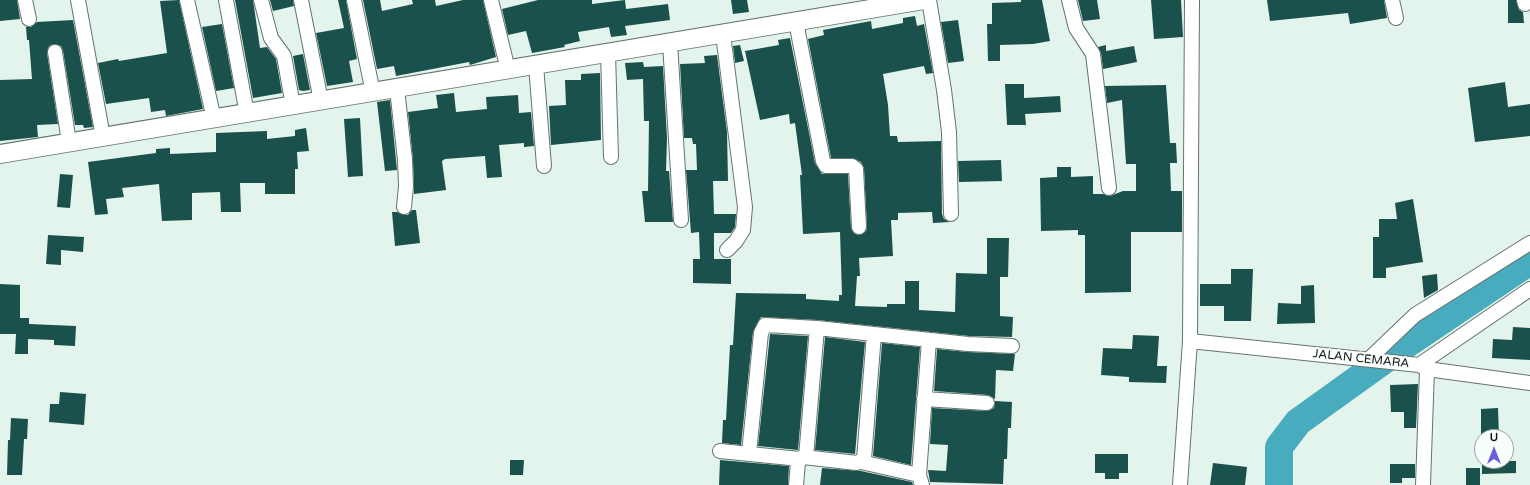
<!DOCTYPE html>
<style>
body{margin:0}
#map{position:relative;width:1530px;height:485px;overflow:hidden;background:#e2f4eb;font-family:"Varela Round",sans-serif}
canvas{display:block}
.north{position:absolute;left:1474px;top:429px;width:40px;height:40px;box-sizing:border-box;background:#f7fefb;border:1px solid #9ba29f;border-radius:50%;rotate:0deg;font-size:11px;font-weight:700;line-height:16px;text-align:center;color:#111714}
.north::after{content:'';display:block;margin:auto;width:14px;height:18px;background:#6563dc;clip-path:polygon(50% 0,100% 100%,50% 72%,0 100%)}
</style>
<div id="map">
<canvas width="1530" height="485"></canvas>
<div class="north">U</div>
</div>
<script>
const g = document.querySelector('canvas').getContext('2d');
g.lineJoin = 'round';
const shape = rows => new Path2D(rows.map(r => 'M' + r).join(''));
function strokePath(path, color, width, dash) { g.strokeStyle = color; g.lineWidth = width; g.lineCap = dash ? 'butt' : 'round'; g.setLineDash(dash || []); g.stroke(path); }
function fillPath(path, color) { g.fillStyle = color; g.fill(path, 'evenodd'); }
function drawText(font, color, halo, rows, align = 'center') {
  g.font = font + ' "Varela Round",sans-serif'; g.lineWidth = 4; g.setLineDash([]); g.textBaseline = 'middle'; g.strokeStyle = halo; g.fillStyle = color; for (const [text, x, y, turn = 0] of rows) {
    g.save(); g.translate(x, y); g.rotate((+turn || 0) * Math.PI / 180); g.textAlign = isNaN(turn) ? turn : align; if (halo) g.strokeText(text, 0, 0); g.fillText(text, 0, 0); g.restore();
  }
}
strokePath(shape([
 [1279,485,1279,447,1298,422,1401,348,1530,261]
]), '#49acbe', 28);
fillPath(shape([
 [0,0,17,0,20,19,0,21],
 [179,0,203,109,166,116,165,110,151,112,149,98,106,104,98,63,118,59,119,61,167,53,160,1],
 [235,0,253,0,260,48,267,47,276,59,282,93,253,98],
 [270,0,293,0,294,6,273,11],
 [338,0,346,0,357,59,349,61,353,82,327,86,316,33,344,28],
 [363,0,380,0,382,11,413,4,412,0,435,0,436,6,463,0,483,0,496,57,470,65,469,62,396,76,394,66,377,69],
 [538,0,592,0,592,4,625,0,626,9,668,4,670,20,625,26,627,35,611,37,609,27,578,32,580,41,564,45,565,47,532,53,526,31,508,35,502,9],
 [731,0,747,0,749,12,733,14],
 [1021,0,1042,0,1050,41,1033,44,1000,45,1000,61,988,61,987,24,992,24,992,3,1021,2],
 [1078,0,1097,0,1100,19,1083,21],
 [1151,0,1181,0,1183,37,1154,39],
 [1267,0,1384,0,1387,18,1350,24,1348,13,1270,21],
 [1508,0,1516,0,1519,10,1523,12,1524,23,1508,23],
 [915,16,917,26,924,24,933,73,926,74,924,66,883,74,888,105,890,136,897,136,898,142,941,141,942,214,944,219,950,222,933,223,932,212,898,213,898,220,891,220,893,256,859,258,860,276,857,276,855,306,887,307,887,304,905,304,905,281,919,281,919,310,955,312,956,273,987,274,987,238,1009,238,1008,277,1000,277,1000,316,1013,317,1012,337,969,336,817,320,761,317,753,332,741,445,722,443,723,420,726,420,730,345,733,345,736,293,806,294,806,299,839,301,839,295,842,295,840,232,803,234,800,175,802,175,795,123,790,124,789,114,760,120,745,51,779,45,778,40,790,38,815,163,822,174,848,174,851,228,855,234,860,235,866,231,867,227,864,168,861,162,852,158,831,158,808,39,824,35,823,30,871,21,872,29,903,23,903,18],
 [73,20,93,127,84,128,83,125,75,125,63,51,61,46,54,44,49,46,47,53,58,124,37,125,38,137,0,141,0,80,32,79,29,40,27,40,26,27,31,27,37,22],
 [958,20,964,61,948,63,941,22],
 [222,24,234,88,216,91,202,27],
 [740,45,744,61,735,63,733,46],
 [1106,45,1106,51,1134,46,1137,62,1103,69,1101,53,1098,47],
 [303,54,310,90,303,91,299,90,293,56],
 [717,55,727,132,728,181,713,181,714,214,736,214,735,227,731,233,714,233,714,259,731,259,731,284,693,283,693,259,700,259,699,232,691,233,686,170,697,170,696,144,693,144,692,138,684,138,680,64,705,63,704,56],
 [643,62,644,67,663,66,667,138,666,171,669,171,673,222,645,222,642,191,648,191,649,121,644,121,643,79,627,80,625,63],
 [600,73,601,140,551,145,549,106,566,105,565,80,581,80,581,74],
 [1505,82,1508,107,1530,104,1530,136,1475,142,1468,88],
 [1005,84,1024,84,1024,98,1060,96,1061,112,1025,114,1026,125,1007,125],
 [1166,85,1170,143,1176,143,1177,163,1170,163,1171,191,1182,191,1182,232,1131,232,1131,292,1085,293,1085,235,1078,235,1078,230,1041,231,1040,178,1057,177,1057,167,1071,167,1071,177,1093,176,1093,194,1103,194,1110,196,1123,191,1136,191,1136,164,1126,164,1122,100,1107,103,1105,86],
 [454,93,456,112,487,109,486,97,518,95,519,113,531,112,534,146,524,147,524,143,499,145,502,177,487,178,485,156,445,159,442,161,446,190,414,194,413,160,408,112,438,108,436,95],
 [390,100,397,170,385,171,377,102],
 [360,118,363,176,348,177,344,119],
 [306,128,309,151,297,152,298,169,295,169,295,194,265,194,265,183,240,183,241,212,221,212,220,192,192,193,192,220,162,221,159,184,122,188,124,197,106,199,108,214,95,215,88,162,156,153,156,149,170,148,170,154,216,152,216,133,267,131,267,139,295,136,295,130],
 [1001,160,1002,181,959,182,958,161],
 [60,174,73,175,70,208,57,207],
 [1413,199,1423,262,1386,268,1386,278,1373,278,1373,237,1379,237,1379,219,1397,219,1395,203],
 [412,210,416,210,420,243,395,246,392,212,397,212,404,215,408,215],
 [48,235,84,237,83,252,61,250,61,265,46,264],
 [1231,269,1253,269,1251,321,1224,321,1224,306,1200,306,1200,284,1231,284],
 [1437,274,1438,290,1424,298,1422,276],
 [0,284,20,285,20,318,29,318,29,324,76,326,75,346,54,345,54,340,28,339,28,354,15,354,16,334,0,334],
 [1314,285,1315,323,1277,324,1278,303,1301,304,1301,286],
 [1513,327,1530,328,1530,360,1492,358,1493,339,1512,340],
 [770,334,808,336,798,450,758,446],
 [1133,335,1159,336,1157,366,1167,366,1166,383,1129,382,1129,377,1101,375,1103,348,1132,349],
 [825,337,865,342,855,454,815,450],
 [882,343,920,347,911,465,873,456],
 [937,349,968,352,1015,354,1013,371,996,370,995,399,988,395,934,391],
 [1418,384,1416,428,1404,428,1404,412,1391,412,1390,385],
 [60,392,86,394,84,425,49,422,50,404,59,404],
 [995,401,1012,402,1011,428,1008,428,1007,459,1004,459,1003,484,930,482,928,470,946,471,948,445,930,444,932,408,987,411,994,408],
 [1498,408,1499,437,1481,437,1481,409],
 [11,418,28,419,27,439,24,439,22,475,7,475,8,440,10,440],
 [1095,454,1128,454,1128,473,1119,473,1119,479,1105,479,1105,473,1095,473],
 [510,460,524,460,523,475,510,475],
 [720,460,789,466,788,485,719,485],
 [1482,461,1516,461,1516,473,1482,474],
 [1213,463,1247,467,1245,485,1210,485],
 [1390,464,1415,464,1415,478,1402,478,1402,483,1390,483],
 [822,468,861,471,912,482,913,485,820,485],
 [1466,468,1480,468,1480,485,1466,485]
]), '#1b514d');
const minor = shape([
 [25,0,29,19],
 [78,0,103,137],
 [187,0,214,119],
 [226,0,247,114],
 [261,0,271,38,284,56,293,106],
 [301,0,321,101],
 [354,0,373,93],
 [491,0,508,70],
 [929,0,944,90,949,132,951,214],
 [1069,0,1076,28,1093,54,1109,188],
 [1392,0,1396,18],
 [1524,0,1525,4],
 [796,22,823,161,826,166,852,166,856,169,859,227],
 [723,34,745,207,743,230,736,241,727,250],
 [670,43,681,220],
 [55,52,69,142],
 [608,53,611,157],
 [536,65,544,166],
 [397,89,405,160,406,186,404,207],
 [1190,341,1419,365,1427,369,1530,383],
 [1369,359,1415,315,1530,243],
 [1419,365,1530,289],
 [924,399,987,403],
 [720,451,800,459],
 [749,453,761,333,765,325,817,328,968,344,1012,346],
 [806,457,817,328],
 [861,462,919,475],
 [796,485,798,462,803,457,857,463,864,459,874,334],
 [922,485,919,475,929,340],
 [1180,485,1190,341,1192,0],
 [1423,485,1427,369]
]);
const tertiary = shape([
 [0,154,924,0]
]);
strokePath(minor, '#64746c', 16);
strokePath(tertiary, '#64746c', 20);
strokePath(minor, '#fff', 14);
strokePath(tertiary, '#fff', 18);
drawText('12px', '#111714', '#f7fefb', [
 ["JALAN CEMARA",1361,359,6]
]);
</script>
